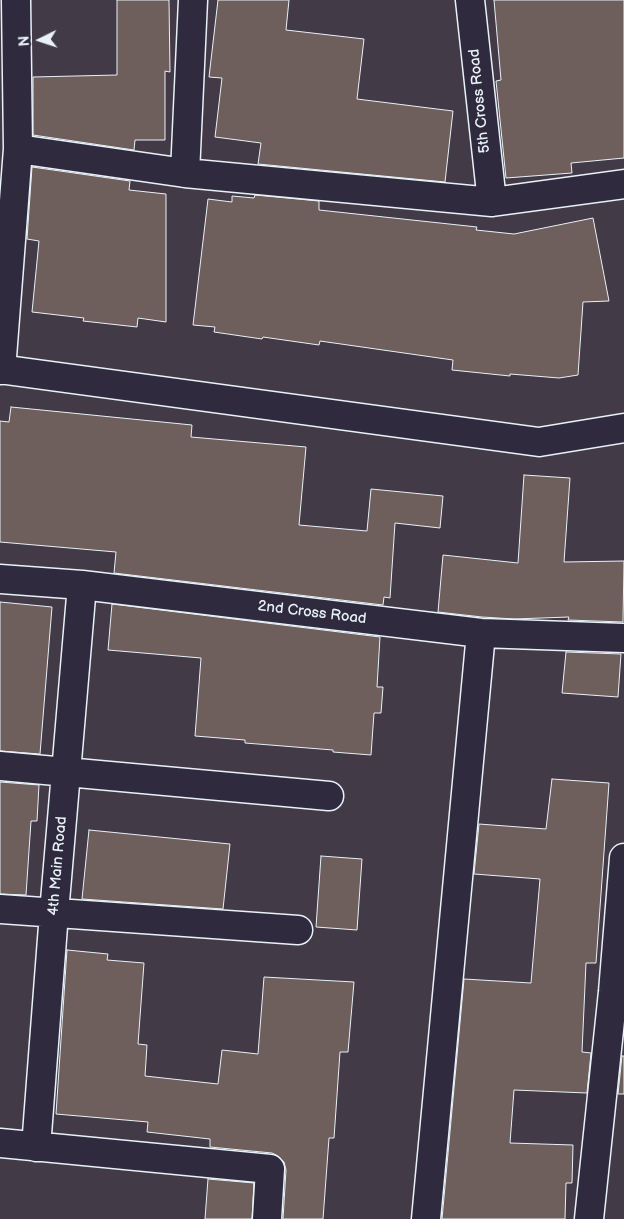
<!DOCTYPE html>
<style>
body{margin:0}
#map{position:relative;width:624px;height:1219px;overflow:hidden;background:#423a46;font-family:"Balsamiq Sans",sans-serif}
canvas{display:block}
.north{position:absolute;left:15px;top:15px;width:50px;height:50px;-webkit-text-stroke:4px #2f2a3d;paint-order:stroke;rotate:266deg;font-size:14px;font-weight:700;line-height:20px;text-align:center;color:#e8f1f8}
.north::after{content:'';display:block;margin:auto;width:18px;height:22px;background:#e8f1f8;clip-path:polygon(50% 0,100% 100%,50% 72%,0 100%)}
</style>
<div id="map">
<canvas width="624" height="1219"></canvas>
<div class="north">N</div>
</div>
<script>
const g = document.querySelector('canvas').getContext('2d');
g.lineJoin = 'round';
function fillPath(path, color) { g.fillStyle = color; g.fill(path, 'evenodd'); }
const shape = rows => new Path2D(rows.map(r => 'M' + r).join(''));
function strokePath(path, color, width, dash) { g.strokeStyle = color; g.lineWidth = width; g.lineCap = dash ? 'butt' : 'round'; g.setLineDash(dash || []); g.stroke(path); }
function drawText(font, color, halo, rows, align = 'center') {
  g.font = font + ' "Balsamiq Sans",sans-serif'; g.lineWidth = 4.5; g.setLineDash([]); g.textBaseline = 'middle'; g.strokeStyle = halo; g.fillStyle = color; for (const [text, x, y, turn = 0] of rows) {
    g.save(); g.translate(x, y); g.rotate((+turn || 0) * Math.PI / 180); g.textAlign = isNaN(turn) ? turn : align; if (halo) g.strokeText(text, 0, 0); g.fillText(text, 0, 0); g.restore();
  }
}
const building = shape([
 [117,0,169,0,170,72,165,71,165,140,135,140,134,150,33,135,33,77,117,75,117,0],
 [218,0,289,0,286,30,364,39,357,99,453,111,445,182,258,164,261,143,215,137,222,78,209,77,218,0],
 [494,0,624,0,624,158,571,163,572,173,506,178,496,81,501,80,494,0],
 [32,167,130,181,129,190,166,194,166,322,138,318,137,327,83,321,84,318,32,312,39,241,27,239,32,167],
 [255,195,319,201,319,210,477,227,476,230,514,234,593,218,609,301,583,302,578,375,559,378,510,374,510,376,452,370,453,360,320,341,319,345,263,337,262,339,214,332,215,327,193,325,208,199,232,202,232,196,254,198,255,195],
 [11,407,192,425,191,437,306,447,299,525,367,531,371,489,443,496,440,528,395,523,390,598,384,597,383,605,114,573,116,552,0,542,0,421,9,422,11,407],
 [524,475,570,478,564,562,624,561,623,622,568,620,569,617,514,619,482,617,438,612,443,555,518,563,524,475],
 [0,602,52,607,40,754,0,751,0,602],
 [112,604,380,637,377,687,383,687,381,713,374,713,371,755,333,752,333,750,245,743,245,740,195,736,201,658,108,650,112,604],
 [566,652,621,654,618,697,562,693,566,652],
 [552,779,609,783,596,963,586,963,582,1052,591,1053,587,1093,514,1090,510,1143,573,1145,572,1183,566,1183,565,1219,442,1219,464,979,531,983,540,879,474,874,479,824,546,829,552,779],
 [0,782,39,785,37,821,31,821,26,895,0,894,0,782],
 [89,830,230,844,223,909,82,899,89,830],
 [321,856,362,859,357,930,316,927,321,856],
 [67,950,108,954,107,960,144,963,138,1044,147,1045,145,1076,218,1084,222,1050,258,1054,264,977,354,982,348,1052,340,1052,334,1138,329,1138,323,1219,283,1219,286,1170,284,1162,278,1156,272,1153,210,1147,210,1139,147,1132,148,1122,56,1114,67,950],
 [622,1056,624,1056,624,1094,618,1094,622,1056],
 [208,1179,254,1183,252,1219,205,1219,208,1179]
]);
fillPath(building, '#6f5f5c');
strokePath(building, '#e8f1f8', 1);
const street = shape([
 [16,0,18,149,185,173,492,202,624,184],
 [470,0,492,202],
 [185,173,193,0],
 [1,370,18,149],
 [0,579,82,585,481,633,624,638],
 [0,766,329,796],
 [0,909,298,930],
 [0,1143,270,1169,267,1219],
 [36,1147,54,913,82,585],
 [426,1219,481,633],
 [589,1219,613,992,624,858]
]);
const secondary = shape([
 [0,369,539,442,624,428]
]);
strokePath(street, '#e8f1f8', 31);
strokePath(secondary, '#e8f1f8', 31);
strokePath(street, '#2f2a3d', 28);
strokePath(secondary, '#2f2a3d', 28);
drawText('15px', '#e8f1f8', '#2f2a3d', [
 ["5th Cross Road",480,101,-96],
 ["2nd Cross Road",312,613,7],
 ["4th Main Road",58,866,-85]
]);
</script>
